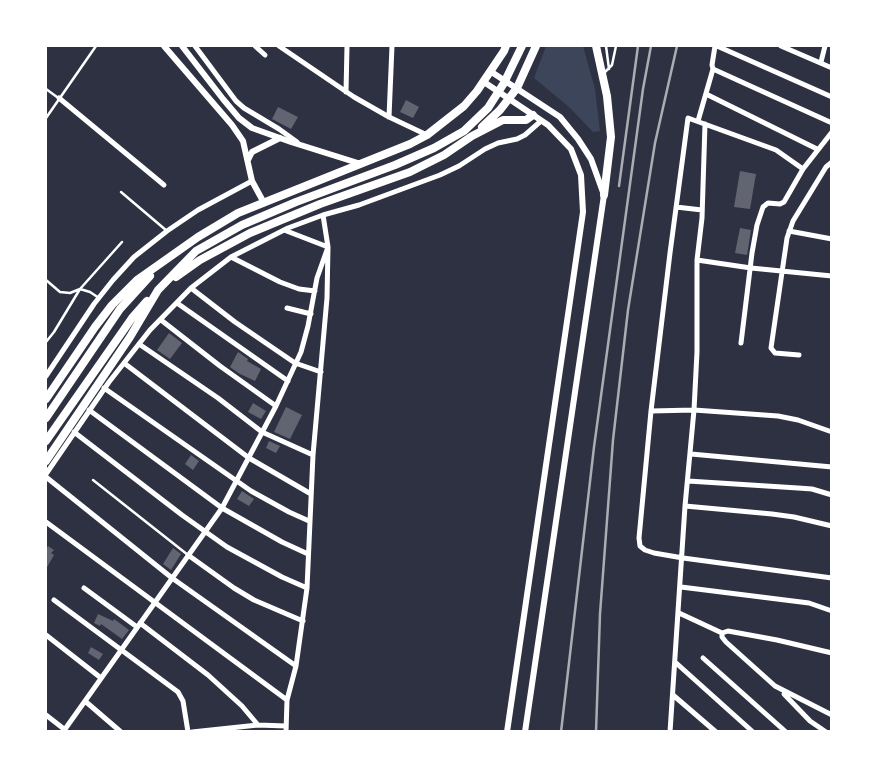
<!DOCTYPE html>
<style>
body{margin:0}
#map{position:relative;width:877px;height:777px;overflow:hidden;background:#2d3142;font-family:Ubuntu,sans-serif}
canvas{display:block}
.frame{position:absolute;inset:0;border:47px solid #fff;pointer-events:none}
</style>
<div id="map">
<canvas width="877" height="777"></canvas>
<div class="frame"></div>
</div>
<script>
const g = document.querySelector('canvas').getContext('2d');
g.lineJoin = 'round';
function fillPath(path, color) { g.fillStyle = color; g.fill(path, 'evenodd'); }
const shape = rows => new Path2D(rows.map(r => 'M' + r).join(''));
function strokePath(path, color, width, dash) { g.strokeStyle = color; g.lineWidth = width; g.lineCap = dash ? 'butt' : 'round'; g.setLineDash(dash || []); g.stroke(path); }
fillPath(shape([
 [546,46,583,46,595,89,600,131,593,132,569,107,534,78]
]), '#3c4559');
fillPath(shape([
 [406,100,419,107,413,118,400,112],
 [278,107,298,117,291,129,272,119],
 [740,171,756,174,750,209,734,207],
 [740,228,751,230,747,255,735,253],
 [169,333,182,343,170,359,157,350],
 [238,352,248,359,247,361,261,369,255,381,240,374,230,367],
 [253,403,266,411,261,419,248,412],
 [286,407,302,415,290,439,274,432],
 [269,441,280,446,276,453,266,448],
 [191,455,199,461,193,470,185,464],
 [242,491,254,499,249,506,237,499],
 [48,546,54,550,51,553,54,555,46,569,46,549],
 [173,548,181,554,171,570,163,564],
 [98,614,113,621,114,619,129,630,122,639,101,624,100,626,94,623],
 [91,647,103,654,99,660,88,653]
]), '#626471');
strokePath(shape([
 [606,46,609,69],
 [605,72,612,65,616,46],
 [46,89,57,97],
 [46,118,96,46],
 [121,192,167,231],
 [46,280,60,292,70,293,80,289,90,292,99,298],
 [46,342,54,332,80,289,122,242],
 [93,480,188,555]
]), '#fff', 2.5);
strokePath(shape([
 [195,46,236,101,244,108,279,129,297,142],
 [255,46,265,55],
 [279,46,354,97,389,117,427,135],
 [715,46,712,65,713,69,832,123],
 [717,46,832,97],
 [781,46,832,68],
 [821,62,825,46],
 [346,92,347,46],
 [706,94,817,149],
 [59,98,164,185],
 [389,117,392,46],
 [698,121,713,69],
 [803,169,776,150,688,118,670,253,651,411,639,538,640,546,645,550,654,553,683,558,832,578],
 [676,207,702,210],
 [789,231,832,239],
 [231,257,280,282,299,289,315,291],
 [697,260,751,268,832,276],
 [191,288,235,322,295,363,321,372],
 [177,303,288,381],
 [287,308,311,314],
 [161,320,220,366,276,406],
 [741,343,752,253,757,225,763,207,768,203,780,204,784,202,803,169,832,132],
 [139,344,218,398,262,432,313,455],
 [799,355,775,353,771,348,787,238,793,221,826,167,832,162],
 [124,363,249,458,311,494],
 [46,376,94,304,113,280,134,257,167,231,198,210,252,181],
 [104,388,251,491,289,512,309,521],
 [89,410,222,508,282,542,308,554],
 [651,411,694,410,778,416,798,420,832,432],
 [74,432,182,515,227,547,282,577,307,588],
 [691,454,832,467],
 [46,474,109,382,150,330,191,288,231,257,288,228,323,215,359,205,440,175,459,166,485,149,498,143,517,139,525,135,541,121],
 [46,477,172,578,296,666],
 [688,481,798,488,812,489,832,495],
 [685,506,772,514,794,517,832,526],
 [46,522,287,700],
 [188,555,234,588,254,600,303,621],
 [681,587,809,603,832,611],
 [84,588,137,627],
 [54,600,178,692,183,701,188,732],
 [679,613,722,633,728,631,777,640,832,653],
 [140,623,208,675,242,706,258,725],
 [722,633,722,637,726,642,775,686,832,715],
 [46,635,101,678],
 [703,658,786,732],
 [675,662,753,732],
 [784,694,810,721,826,732],
 [673,695,716,732],
 [85,701,121,732],
 [46,715,64,729],
 [63,732,222,508,276,406,301,352,308,326,317,278,328,247,284,230],
 [192,732,258,725,286,726],
 [286,732,287,700,296,666,307,588,313,455,327,298,328,247,323,215],
 [670,732,685,506,694,410,697,352,697,260,702,218,705,124]
]), '#fff', 5);
strokePath(shape([
 [164,46,232,125,243,141,252,181,264,203],
 [182,46,223,99,239,118,252,128,291,142,361,164],
 [490,71,560,117,578,139,591,159,604,195,525,732],
 [484,82,548,125,571,149,581,175,583,212,507,732],
 [248,160,252,152,280,138]
]), '#fff', 6);
strokePath(shape([
 [596,46,607,96,611,137,604,195],
 [482,127,500,110,517,88,536,46],
 [176,277,200,260,250,233,320,204,410,172,444,155,472,136,503,120,526,120,533,115],
 [46,399,95,327,112,305,137,280,198,237,238,213,410,144,427,135,464,106,477,91,504,51,506,46],
 [46,418,120,309,150,276],
 [46,441,132,318,147,301],
 [46,461,130,337,158,290,196,251,242,225,296,202,395,165,434,148,464,131,488,108,504,83,522,46]
]), '#fff', 8);
strokePath(shape([
 [619,186,638,46],
 [561,732,594,447,643,89,651,46],
 [596,732,600,614,613,440,628,310,655,143,677,46]
]), '#abadb3', 2.5);
</script>
